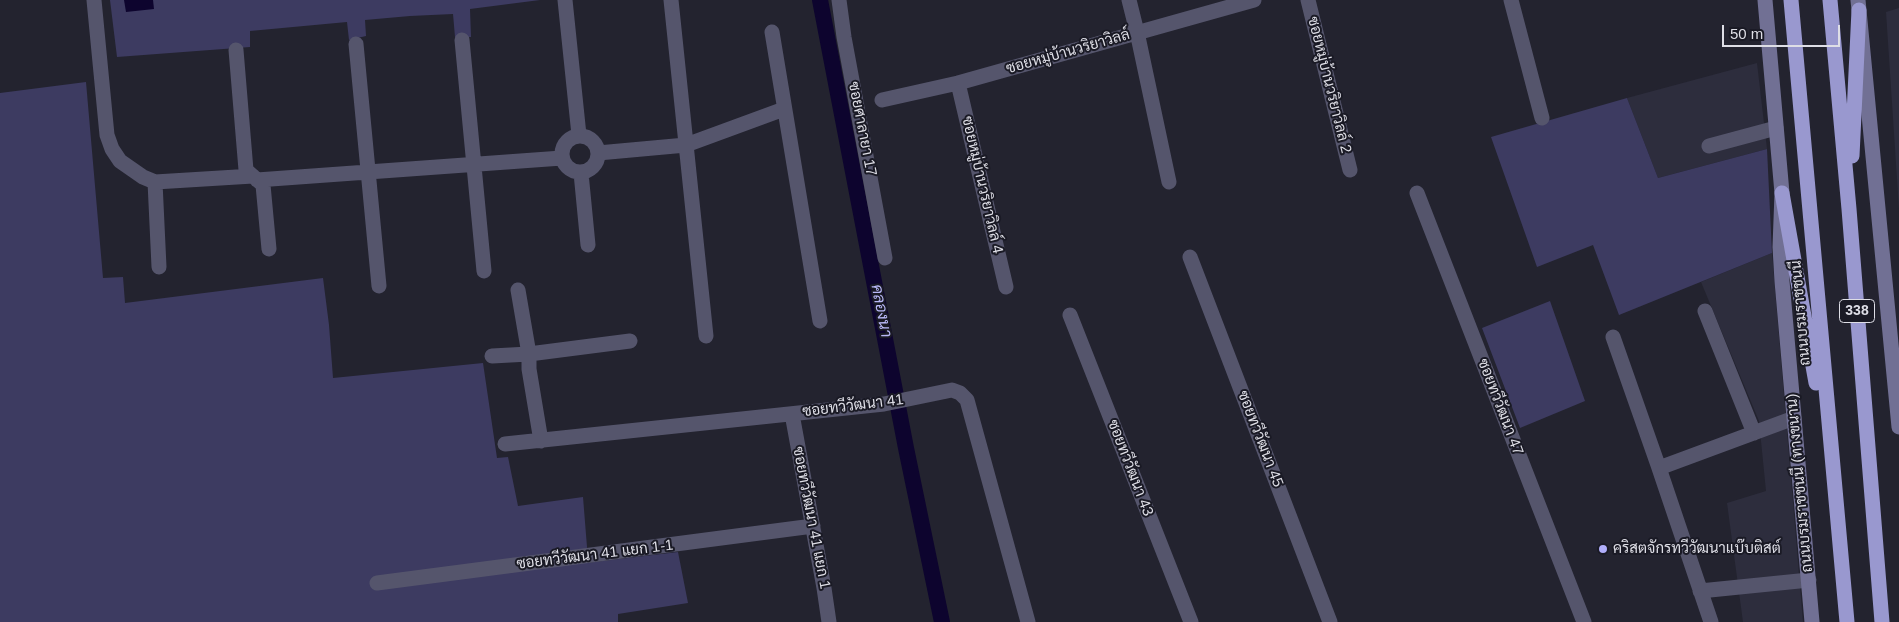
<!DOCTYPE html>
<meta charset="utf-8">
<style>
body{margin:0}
#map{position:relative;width:1899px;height:622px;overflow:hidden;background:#23232f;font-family:Arial,sans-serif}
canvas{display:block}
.scale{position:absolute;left:1722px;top:25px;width:118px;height:22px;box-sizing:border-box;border:2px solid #dedee6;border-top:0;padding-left:6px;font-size:15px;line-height:18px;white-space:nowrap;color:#dedee6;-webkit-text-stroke:4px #1a1a25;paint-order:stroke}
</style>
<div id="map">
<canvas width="1899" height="622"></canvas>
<div class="scale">50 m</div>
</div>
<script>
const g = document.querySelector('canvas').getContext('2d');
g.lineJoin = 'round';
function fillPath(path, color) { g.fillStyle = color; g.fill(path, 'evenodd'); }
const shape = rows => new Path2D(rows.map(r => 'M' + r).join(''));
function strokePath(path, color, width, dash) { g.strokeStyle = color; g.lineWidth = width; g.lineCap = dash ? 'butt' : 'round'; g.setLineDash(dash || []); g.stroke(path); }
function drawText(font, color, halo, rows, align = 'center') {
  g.font = font + ' Arial,Sarabun,sans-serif'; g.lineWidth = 4; g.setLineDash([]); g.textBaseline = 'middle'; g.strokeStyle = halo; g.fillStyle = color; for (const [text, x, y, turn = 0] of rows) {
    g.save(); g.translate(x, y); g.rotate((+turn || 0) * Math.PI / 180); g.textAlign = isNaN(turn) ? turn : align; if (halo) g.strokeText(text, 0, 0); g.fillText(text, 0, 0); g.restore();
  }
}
fillPath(shape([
 [1899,8,1899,209,1886,12],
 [1757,63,1767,149,1658,178,1627,98],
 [1772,253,1803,622,1743,622,1727,503,1766,491,1759,421,1701,282]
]), '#2d2d3d');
fillPath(shape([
 [110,0,540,0,470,9,471,37,455,37,453,14,410,16,365,20,366,36,349,40,347,22,250,31,250,47,117,57],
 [86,82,103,278,123,277,125,303,323,278,329,325,333,378,483,363,497,458,508,457,518,506,583,497,587,547,586,563,678,552,688,603,618,614,618,622,0,622,0,93],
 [1627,98,1658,178,1767,149,1772,253,1619,315,1593,245,1537,267,1491,137],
 [1550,301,1585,401,1520,428,1482,328]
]), '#3d3b61');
fillPath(shape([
 [124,0,153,0,154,9,126,12]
]), '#0d042e');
strokePath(shape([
 [820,0,906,448,942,622]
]), '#0d042e', 16);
strokePath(shape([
 [94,0,107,135,112,149,120,161,143,177,155,182,253,176],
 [565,0,579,135],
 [671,0,706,336],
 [839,0,844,37,885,258],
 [1129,0,1137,32,1169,182],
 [1308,0,1350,170],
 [1511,0,1542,118],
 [772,32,820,321],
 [462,40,484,271],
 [356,44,379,286],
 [236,50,246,170,263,185,269,249],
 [958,83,1006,287],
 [882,100,958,83,1254,0],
 '562 154a18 18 0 1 1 36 0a18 18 0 1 1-36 0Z',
 [1709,146,1776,128],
 [598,153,686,145,784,109],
 [581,173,588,245],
 [257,180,562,158],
 [155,182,159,267],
 [1417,193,1584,622],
 [1190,257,1330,622],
 [1705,311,1754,433],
 [1070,315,1191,622],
 [1613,337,1659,468],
 [492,356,529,354,518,290],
 [792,414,824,588,829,622],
 [541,441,529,369,529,354,630,341],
 [505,444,884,404,952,390,960,393,967,400,1028,622],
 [377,583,813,526],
 [1700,591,1809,580],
 [1711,622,1659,468,1794,418]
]), '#55556c', 15);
strokePath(shape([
 [1765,0,1782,193,1780,247,1782,281,1812,622],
 [1858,0,1899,427]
]), '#717094', 15);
strokePath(shape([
 [1791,0,1847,622],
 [1830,0,1849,209,1882,622],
 [1852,156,1859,10],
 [1782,193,1816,383]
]), '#9998cf', 15);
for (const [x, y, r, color] of [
 [1603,549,5,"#b0aefa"]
]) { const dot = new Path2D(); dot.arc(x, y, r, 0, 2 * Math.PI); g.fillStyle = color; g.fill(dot); strokePath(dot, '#1a1a25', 2); }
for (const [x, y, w] of [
 [1857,311,35]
]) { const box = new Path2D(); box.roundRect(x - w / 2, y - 11.5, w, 23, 4); g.fillStyle = '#1a1a25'; g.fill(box); strokePath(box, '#dedee6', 1); }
drawText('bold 14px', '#dedee6', null, [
 ["338",1857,311]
]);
drawText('15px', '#dedee6', '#1a1a25', [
 ["ซอยหมู่บ้านวริยาวิลล์",1068,52,-16],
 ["ซอยหมู่บ้านวริยาวิลล์ 2",1329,85,76],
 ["ซอยศาลายา 17",862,129,79],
 ["ซอยหมู่บ้านวริยาวิลล์ 4",982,185,77],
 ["ถนนบรมราชชนนี",1801,313,-95],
 ["ซอยทวีวัฒนา 41",853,406,-7],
 ["ซอยทวีวัฒนา 47",1500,407,69],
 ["ซอยทวีวัฒนา 45",1260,439,69],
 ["ซอยทวีวัฒนา 43",1130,468,69],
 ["ถนนบรมราชชนนี (ทางขนาน)",1800,483,-95],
 ["ซอยทวีวัฒนา 41 แยก 1",811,518,79],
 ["ซอยทวีวัฒนา 41 แยก 1-1",595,555,-7]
]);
drawText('15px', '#dedee6', '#1a1a25', [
 ["คริสตจักรทวีวัฒนาแบ๊บติสต์",1613,549]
], 'left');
drawText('italic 16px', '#b9b8f7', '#1a1a25', [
 ["คลองนา",881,311,79]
]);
</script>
